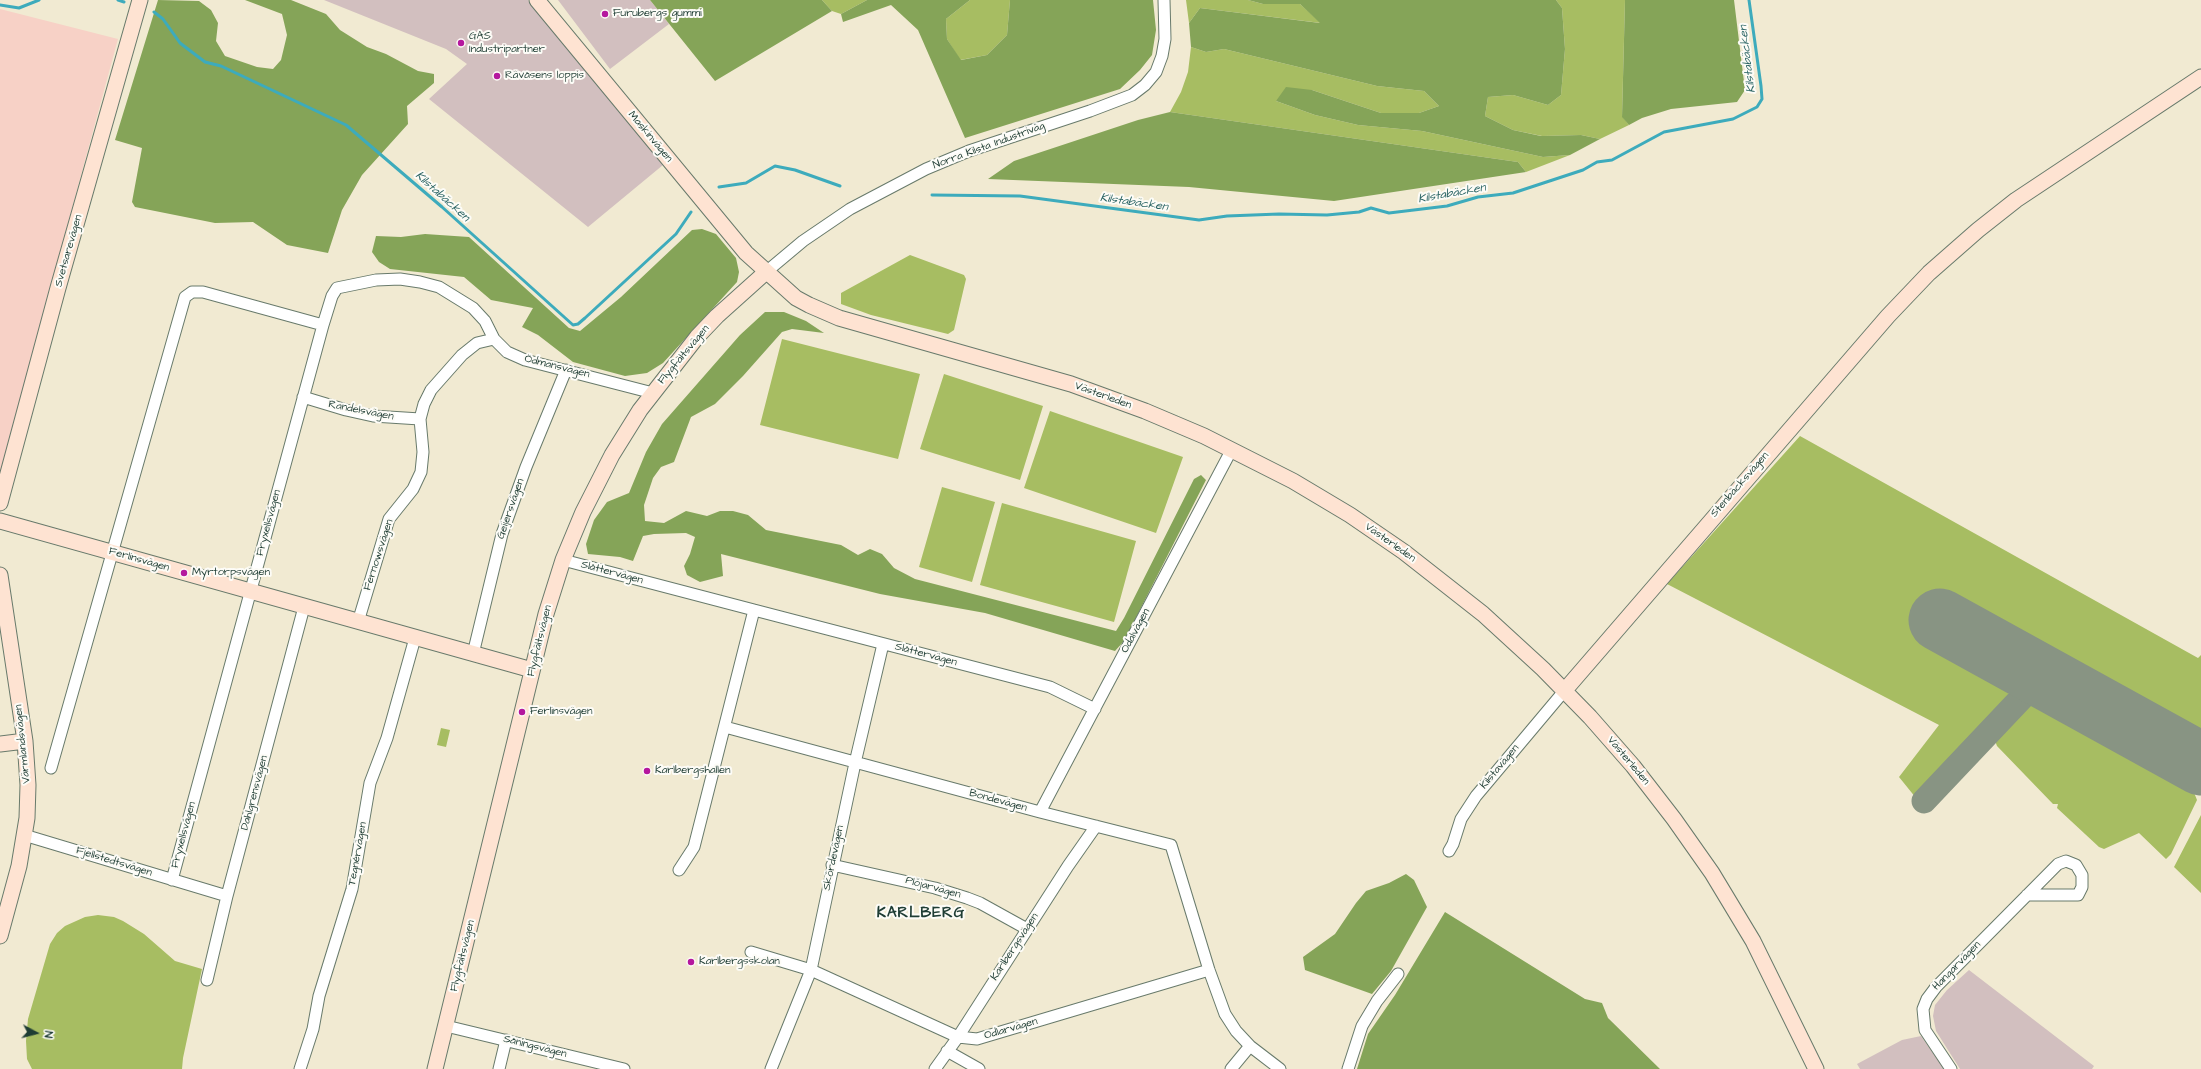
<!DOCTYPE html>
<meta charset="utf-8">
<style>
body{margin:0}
#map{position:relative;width:2201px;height:1069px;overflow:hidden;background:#f1ead2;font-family:"Architects Daughter",sans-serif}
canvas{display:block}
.north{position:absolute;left:16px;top:1013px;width:40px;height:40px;-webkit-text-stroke:3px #fdfcf7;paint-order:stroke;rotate:97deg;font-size:11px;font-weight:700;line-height:16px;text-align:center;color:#1f3d34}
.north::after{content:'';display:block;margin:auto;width:14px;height:18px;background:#1f3d34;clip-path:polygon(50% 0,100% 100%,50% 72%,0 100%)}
</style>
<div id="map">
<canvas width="2201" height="1069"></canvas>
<div class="north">N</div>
</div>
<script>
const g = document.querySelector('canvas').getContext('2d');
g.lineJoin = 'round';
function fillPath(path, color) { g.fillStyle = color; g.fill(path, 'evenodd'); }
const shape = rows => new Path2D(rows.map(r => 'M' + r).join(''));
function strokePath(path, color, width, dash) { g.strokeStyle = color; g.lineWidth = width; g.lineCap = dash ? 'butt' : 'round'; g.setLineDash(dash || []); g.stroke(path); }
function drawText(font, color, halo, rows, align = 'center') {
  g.font = font + ' "Architects Daughter",sans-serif'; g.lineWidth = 4; g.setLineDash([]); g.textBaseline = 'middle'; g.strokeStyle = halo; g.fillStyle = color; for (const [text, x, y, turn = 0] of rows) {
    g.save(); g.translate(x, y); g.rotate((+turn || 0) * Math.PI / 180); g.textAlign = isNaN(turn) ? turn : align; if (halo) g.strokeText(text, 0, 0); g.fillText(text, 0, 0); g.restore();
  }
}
fillPath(shape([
 [0,9,118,39,0,474]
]), '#f7d1c6');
fillPath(shape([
 [324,0,528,0,663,165,588,227,429,99,467,64,446,49],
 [558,0,650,0,669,24,610,69],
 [1969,970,2094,1066,2092,1069,1960,1069,1936,1031,1933,1016,1935,1005,1947,990],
 [1921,1036,1944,1069,1860,1069,1857,1064,1902,1040]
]), '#d2bfbf');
fillPath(shape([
 [822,0,867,0,841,14,832,11],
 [970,0,1010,0,1007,35,987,55,960,60,947,39,946,19],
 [1186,0,1248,0,1263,4,1300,4,1321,23,1200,8,1189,23],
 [1556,0,1625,0,1622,116,1629,125,1600,139,1581,135,1542,136,1513,130,1485,116,1488,97,1513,95,1548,105,1561,95,1565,49,1562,8],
 [1191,47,1206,52,1224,49,1377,86,1424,91,1439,106,1419,113,1381,113,1312,90,1276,101,1315,115,1358,125,1422,131,1543,157,1570,155,1526,172,1518,162,1170,112,1181,92,1188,72],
 [910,255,964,275,966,279,954,330,948,334,871,315,841,304,841,293],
 [782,339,920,374,898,459,760,425],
 [944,374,1043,406,1020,480,920,449],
 [1050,411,1183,457,1156,533,1024,488],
 [1800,436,2198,658,2201,655,2201,739,1951,601,1930,639,2004,682,2008,687,2009,695,2006,701,1916,798,1899,777,1939,725,1667,584],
 [942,487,995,502,972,582,919,567],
 [1002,503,1136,541,1114,622,980,585],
 [2037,699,2191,785,2197,800,2171,854,2166,859,2139,833,2104,849,2099,847,2057,808,2058,804,2053,804,1997,746,1994,738,1996,735,2030,701],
 [441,728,450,730,446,747,437,745],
 [2201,815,2201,893,2174,867],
 [98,915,114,917,123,921,144,934,175,961,202,969,183,1058,182,1069,32,1069,27,1059,26,1041,28,1019,50,944,57,933,65,926,85,917]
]), '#a7bd62');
fillPath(shape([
 [158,0,199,1,211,10,218,23,216,41,225,56,257,67,273,69,281,60,287,35,282,14,245,0,291,0,326,14,340,30,367,47,386,54,418,71,434,74,434,83,407,106,408,124,362,175,342,210,328,253,287,245,253,222,215,223,135,207,132,202,142,148,115,140],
 [650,0,822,0,832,11,715,81],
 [867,0,970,0,946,19,947,39,961,60,987,55,1007,35,1010,0,1153,0,1156,30,1152,55,1140,70,1120,89,965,138,918,30,891,5,843,22,841,14],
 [1248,0,1556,0,1562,8,1565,49,1561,95,1548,105,1513,95,1488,97,1485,116,1513,130,1541,136,1581,135,1600,139,1570,155,1543,157,1422,131,1358,125,1315,115,1276,101,1286,87,1312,90,1381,113,1419,113,1439,106,1424,91,1377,86,1224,49,1206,52,1191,47,1189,23,1200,8,1320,23,1300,4,1263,4],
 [1625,0,1734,0,1745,90,1737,102,1671,109,1642,118,1629,125,1622,117],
 [1170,112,1518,162,1526,172,1334,201,1189,187,988,179,1014,161,1138,120],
 [702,229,716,234,736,258,739,272,737,282,663,363,647,373,625,376,573,362,538,335,522,327,533,308,491,300,464,277,390,269,379,262,372,252,376,236,401,237,425,234,469,237,569,328,580,331,621,297,692,230],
 [765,312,784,312,806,321,824,333,792,329,782,332,743,376,715,404,691,417,674,462,661,467,653,478,644,505,645,521,664,523,686,511,707,516,720,511,733,511,748,515,766,530,841,545,858,555,870,549,882,554,894,568,915,579,1116,631,1124,618,1194,479,1201,475,1206,480,1124,641,1115,651,985,613,880,594,721,554,723,576,700,582,687,575,684,566,690,554,695,537,686,533,654,534,643,536,633,561,620,557,588,554,586,544,594,520,607,502,629,493,646,452,662,424,740,335],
 [1406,874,1414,880,1427,907,1391,971,1372,994,1305,970,1303,957,1335,934,1356,903,1366,891,1389,883],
 [1445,912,1585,999,1602,1003,1608,1018,1660,1069,1357,1069,1368,1034,1395,995]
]), '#85a458');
strokePath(shape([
 [118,0,124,2],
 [0,5,19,8,39,0],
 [154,12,163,19,180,43,205,62,221,66,346,125,442,207,573,325,578,324,585,318,676,234,691,212],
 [719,187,746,183,775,166,795,170,840,186],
 [932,195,1020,196,1199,220,1227,216,1279,214,1327,215,1359,212,1371,208,1389,213,1447,206,1478,197,1513,193,1583,170,1597,162,1612,160,1664,132,1733,119,1757,107,1762,99,1761,86,1749,0]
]), '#3dabbc', 3);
strokePath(shape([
 [1924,801,2029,690,2042,685,2061,687]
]), '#889483', 25);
strokePath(shape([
 [1940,620,2201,764]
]), '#889483', 63);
const street = shape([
 [766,272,803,241,850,209,926,169,969,151,1090,111,1132,95,1145,85,1156,72,1162,56,1165,39,1164,0],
 [323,325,332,296,337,288,376,280,400,279,420,282,439,287,473,308,485,321,494,339,507,352,525,360,653,393],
 [303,397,346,410,373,416,420,419],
 [563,560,754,610],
 [358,622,389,519,413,489,421,472,423,452,420,419,424,404,431,390,462,355,477,343,494,339],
 [473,654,502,534,526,467,566,370],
 [725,727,1040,812,1171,845,1209,970,1225,1014,1236,1031,1250,1046,1280,1069],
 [51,768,185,297,192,292,203,292,323,325,172,880],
 [1040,812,1232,449],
 [24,835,227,896],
 [1449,851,1453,844,1461,819,1476,796,1565,690],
 [832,865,935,888,967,898,980,903,1027,929],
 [679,870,694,847,754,610,1050,687,1095,709],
 [751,952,811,970,958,1037,977,1039,1209,970],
 [207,980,227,896,304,607],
 [446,1026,624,1069],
 [947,1051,979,1069],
 [300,1069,313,1029,319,996,352,889,370,783,387,738,415,638],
 [499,1069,506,1040],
 [771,1069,811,970,855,763,883,644],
 [935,1069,958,1037,1068,866,1096,826],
 [1231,1069,1250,1046],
 [1348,1069,1362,1026,1377,1001,1398,974],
 [1951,1069,1925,1030,1923,1009,1927,999,1936,987,2058,864,2066,861,2076,865,2082,875,2082,887,2078,895,2027,895]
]);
const secondary = shape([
 [537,0,746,253,796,298,809,305,839,318,1071,384,1145,411,1204,436,1293,481,1350,515,1404,552,1483,614,1543,669,1590,717,1633,766,1674,819,1712,873,1753,941,1816,1069],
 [0,503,58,288,140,0],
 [0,521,532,670],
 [0,575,25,741,28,785,27,818,19,866,0,936],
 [1565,690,1888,316,1929,273,1978,230,2016,200,2201,77],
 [0,744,25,741],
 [435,1069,546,614,563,560,583,512,612,455,640,410,697,337,717,316,766,272]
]);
strokePath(street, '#687a6b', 13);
strokePath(secondary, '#687a6b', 17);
strokePath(street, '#fff', 11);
strokePath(secondary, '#fee3d2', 15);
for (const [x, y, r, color] of [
 [605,14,4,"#b5179e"],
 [461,43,4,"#b5179e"],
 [497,76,4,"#b5179e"],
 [184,573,4,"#b5179e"],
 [522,712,4,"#b5179e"],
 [647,771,4,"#b5179e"],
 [691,962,4,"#b5179e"]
]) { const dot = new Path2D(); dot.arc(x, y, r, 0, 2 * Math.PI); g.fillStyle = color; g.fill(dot); strokePath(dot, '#fdfcf7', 1.5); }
drawText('11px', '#1f3d34', '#fdfcf7', [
 ["Furubergs gummi",613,14],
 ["GAS",469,37],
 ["Industripartner",469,50],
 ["Rävåsens loppis",505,76],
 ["Myrtorpsvägen",192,573],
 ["Ferlinsvägen",530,712],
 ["Karlbergshallen",655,771],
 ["Karlbergsskolan",699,962]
], 'left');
drawText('11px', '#1f3d34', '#fdfcf7', [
 ["Maskinvägen",650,137,50],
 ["Norra Kilsta Industriväg",989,146,-20],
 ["Svetsarevägen",69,251,-74],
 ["Flygfältsvägen",684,355,-50],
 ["Ödmansvägen",557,367,14],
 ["Västerleden",1103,396,20],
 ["Randelsvägen",361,411,11],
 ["Stenbäcksvägen",1740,485,-49],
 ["Geijersvägen",511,509,-71],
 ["Fryxellsvägen",269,523,-75],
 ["Västerleden",1390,543,35],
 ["Fernowsvägen",379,555,-72],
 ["Ferlinsvägen",139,560,16],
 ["Slåttervägen",612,573,15],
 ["Odalvägen",1136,631,-62],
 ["Flygfältsvägen",540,641,-76],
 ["Slåttervägen",926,655,15],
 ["Värmlandsvägen",23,744,-96],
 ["Västerleden",1628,761,50],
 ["Kilstavägen",1500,767,-50],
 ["Dahlgrensvägen",255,793,-75],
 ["Bondevägen",998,801,15],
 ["Fryxellsvägen",184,835,-75],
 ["Tegnérvägen",358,854,-80],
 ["Skördevägen",834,858,-78],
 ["Fjellstedtsvägen",114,862,17],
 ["Plöjarvägen",933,888,15],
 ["Karlbergsvägen",1015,947,-57],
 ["Flygfältsvägen",463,956,-76],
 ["Hangarvägen",1957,966,-46],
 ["Odlarvägen",1011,1029,-16],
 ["Såningsvägen",535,1047,14]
]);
drawText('italic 12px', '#2a6464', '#fdfcf7', [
 ["Kilstabäcken",1748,59,-97],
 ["Kilstabäcken",1452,194,-10],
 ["Kilstabäcken",442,197,42],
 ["Kilstabäcken",1134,203,8]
]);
g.letterSpacing = '1px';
drawText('bold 15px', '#1f3d34', '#fdfcf7', [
 ["KARLBERG",921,914]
]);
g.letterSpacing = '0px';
</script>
